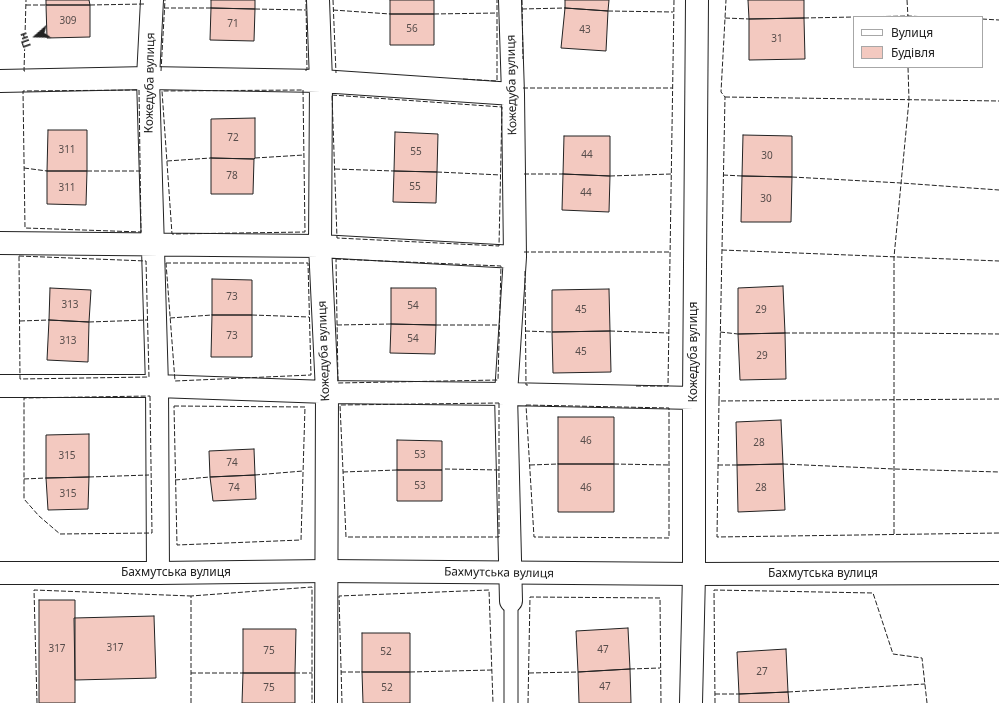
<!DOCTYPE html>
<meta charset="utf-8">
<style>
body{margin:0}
#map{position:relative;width:999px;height:703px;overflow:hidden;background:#fff;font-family:"Noto Sans",sans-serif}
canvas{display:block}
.legend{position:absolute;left:853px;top:16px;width:130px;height:52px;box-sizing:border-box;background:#fff;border:1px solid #a7a7a7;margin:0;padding:5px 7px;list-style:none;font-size:12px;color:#222}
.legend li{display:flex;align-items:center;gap:8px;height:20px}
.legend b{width:20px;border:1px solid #a7a7a7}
.north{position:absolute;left:16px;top:16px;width:40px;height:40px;-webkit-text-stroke:3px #fff;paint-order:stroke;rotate:250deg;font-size:11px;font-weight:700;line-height:16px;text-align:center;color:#222}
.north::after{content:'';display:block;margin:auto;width:14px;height:18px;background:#222;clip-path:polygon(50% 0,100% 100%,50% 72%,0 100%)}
</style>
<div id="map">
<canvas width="999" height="703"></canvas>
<ul class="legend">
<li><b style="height:5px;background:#fff"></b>Вулиця</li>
<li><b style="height:11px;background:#f3c9c0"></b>Будівля</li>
</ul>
<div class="north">Пн</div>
</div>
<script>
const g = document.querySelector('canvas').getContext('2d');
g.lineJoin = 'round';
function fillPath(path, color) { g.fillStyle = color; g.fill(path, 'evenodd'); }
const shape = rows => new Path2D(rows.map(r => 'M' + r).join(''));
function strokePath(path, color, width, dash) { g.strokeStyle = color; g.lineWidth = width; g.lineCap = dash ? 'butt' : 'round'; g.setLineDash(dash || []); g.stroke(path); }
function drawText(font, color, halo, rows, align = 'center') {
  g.font = font + ' "Noto Sans",sans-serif'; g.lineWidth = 3; g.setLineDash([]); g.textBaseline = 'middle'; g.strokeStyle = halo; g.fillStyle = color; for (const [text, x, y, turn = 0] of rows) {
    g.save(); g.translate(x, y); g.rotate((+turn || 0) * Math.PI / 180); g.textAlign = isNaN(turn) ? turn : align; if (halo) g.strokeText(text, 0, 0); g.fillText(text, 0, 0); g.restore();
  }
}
const building = shape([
 [46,0,89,0,90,5,46,5,46,0],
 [211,0,255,0,255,9,211,8,211,0],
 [390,0,434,0,434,14,390,14,390,0],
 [565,0,609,0,608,11,565,8,565,0],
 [748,0,804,0,804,18,749,19,748,0],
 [46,5,90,5,90,37,47,38,46,5],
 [211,8,255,9,254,41,210,40,211,8],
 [565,8,608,11,606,51,561,48,565,8],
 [390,14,434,14,434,45,390,45,390,14],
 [804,18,805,59,749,60,749,19,804,18],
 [255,118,255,158,254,159,211,158,211,119,255,118],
 [48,130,87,130,87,171,47,171,48,130],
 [395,132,438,134,437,172,394,171,395,132],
 [743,135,792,136,792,177,742,176,743,135],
 [564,136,610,136,610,176,563,174,564,136],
 [211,158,254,159,253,194,211,194,211,158],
 [47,171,87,171,86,205,47,204,47,171],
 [394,171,437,172,436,203,393,202,394,171],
 [563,174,610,176,609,212,562,210,563,174],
 [742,176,792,177,791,222,741,222,742,176],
 [212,279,252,280,252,315,212,315,212,279],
 [783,286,785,333,738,334,738,288,783,286],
 [50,288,91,290,89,322,49,320,50,288],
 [391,288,436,288,436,325,391,324,391,288],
 [609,289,610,331,552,332,552,290,609,289],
 [212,315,252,315,252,357,211,357,212,315],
 [49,320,89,322,88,362,47,360,49,320],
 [391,324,436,325,435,354,390,353,391,324],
 [610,331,611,372,553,373,552,332,610,331],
 [785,333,786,379,740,380,738,334,785,333],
 [558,417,614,417,614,464,558,464,558,417],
 [781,420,783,464,737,465,736,422,781,420],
 [89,434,89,477,46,478,46,435,89,434],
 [397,440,442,441,442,470,397,470,397,440],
 [254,449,255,475,210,477,209,451,254,449],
 [558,464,614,464,614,512,558,512,558,464],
 [783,464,785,510,738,512,737,465,783,464],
 [397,470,442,470,442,501,397,501,397,470],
 [255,475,256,499,213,501,210,477,255,475],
 [89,477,88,509,48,510,46,478,89,477],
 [39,600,75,600,75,703,39,703,39,600],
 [154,616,156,678,75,680,74,618,154,616],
 [628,628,630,669,578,672,576,631,628,628],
 [243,629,296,629,295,673,243,673,243,629],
 [362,633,410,633,410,672,362,672,362,633],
 [786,649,788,692,739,694,737,652,786,649],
 [630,669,631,703,579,703,578,672,630,669],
 [362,672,410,672,410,703,363,703,362,672],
 [243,673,295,673,295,703,242,703,243,673],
 [788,692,789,703,739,703,739,694,788,692]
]);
fillPath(building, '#f3c9c0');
strokePath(building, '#222', 1);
const service = shape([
 [511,601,511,703]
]);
const minor = shape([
 [152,0,148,78,157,386,158,573],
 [318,0,321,81,320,246,327,392,326,703],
 [510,0,513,94,515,257,506,394,511,601],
 [0,81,148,78,321,81,513,94],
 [0,243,320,246,515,257],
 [0,386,157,386,327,392,506,394,694,398],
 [691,703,694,574,694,398,697,0]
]);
const secondary = shape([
 [0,573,158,573,326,571,694,574,999,573]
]);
strokePath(service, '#222', 15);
strokePath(minor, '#222', 24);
strokePath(secondary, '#222', 24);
strokePath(service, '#fff', 13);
strokePath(minor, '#fff', 22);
strokePath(secondary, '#fff', 22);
strokePath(shape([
 [333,0,336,73],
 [522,0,523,59],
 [907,0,908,17],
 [26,5,46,5],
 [90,5,144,4],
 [164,8,211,8],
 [255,9,306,10],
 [522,9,565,8],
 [333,10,390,14],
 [608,11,673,12],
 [434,14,497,13],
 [858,17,908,16,928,17],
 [725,18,749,19],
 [804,18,854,17],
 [982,19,999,20],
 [305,70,307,70,306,0],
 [25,71,24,71,26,0],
 [161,71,165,0],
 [463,79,497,81,497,0],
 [523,88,672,88],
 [139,90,141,232,25,228,23,91,139,90],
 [303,90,305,232,172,234,162,91,303,90],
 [332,95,502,107,499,246,337,238,332,95],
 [725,97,999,101],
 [255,158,304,155],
 [167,161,211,158],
 [24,168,47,171],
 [335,169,394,171],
 [87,171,140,171],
 [437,172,501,175],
 [524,174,563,174],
 [723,175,742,176],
 [610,176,671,174],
 [792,177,901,183,999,190],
 [722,250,999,261],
 [524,252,670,252],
 [19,256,146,261,149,377,20,379,19,256],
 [336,259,501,266,498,380,338,383,336,259],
 [166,263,308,263,311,375,175,381,166,263],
 [525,271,526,385,528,385],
 [252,315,309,317],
 [170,318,212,315],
 [20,321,49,320],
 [89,322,147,320],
 [337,325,391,324],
 [436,325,499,325],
 [525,331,552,332],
 [610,331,669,333],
 [720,332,738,334],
 [785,333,895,333,999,334],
 [636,386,668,386,674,0],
 [150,396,152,533,60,534,39,516,24,499,24,398,150,396],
 [999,399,719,401,717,537,999,533],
 [719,401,725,97,721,92,726,0],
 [499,403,499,537,346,537,340,405,499,403],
 [526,405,669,408,669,538,534,537,526,405],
 [174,406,305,407,301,540,177,545,174,406],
 [614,464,669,465],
 [783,464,894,469,999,472],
 [530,465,558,464],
 [718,465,737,465],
 [445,469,499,470],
 [343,472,397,470],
 [255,475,303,471],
 [89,477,149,475],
 [24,479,46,478],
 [175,480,210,477],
 [894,534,894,257,909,100,908,67],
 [630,669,660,668],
 [341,672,362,672],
 [410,672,492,670],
 [191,673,243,673],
 [295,673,312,673],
 [529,673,578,672],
 [788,692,925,684],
 [715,694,739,694],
 [37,703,34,590,191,596],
 [191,703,191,596,312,587,312,703],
 [342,703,339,596,489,590,493,703],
 [528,703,530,597,660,598,661,703],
 [715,703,714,590,873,593,893,654,922,658,927,703]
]), '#222', 1, [5, 2]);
drawText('10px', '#564c4a', null, [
 ["309",68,21],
 ["71",233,24],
 ["56",412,29],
 ["43",585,30],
 ["31",777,39],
 ["72",233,138],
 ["311",67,150],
 ["55",416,152],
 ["44",587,155],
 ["30",767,156],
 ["78",232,176],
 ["55",415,187],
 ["311",67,188],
 ["44",586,193],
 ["30",766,199],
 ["73",232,297],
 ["313",70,305],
 ["54",413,306],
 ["45",581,310],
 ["29",761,310],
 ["73",232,336],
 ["54",413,339],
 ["313",68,341],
 ["45",581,352],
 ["29",762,356],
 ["46",586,441],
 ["28",759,443],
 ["53",420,455],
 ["315",67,456],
 ["74",232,463],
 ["53",420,486],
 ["74",234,488],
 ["46",586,488],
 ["28",761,488],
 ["315",68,494],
 ["317",115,648],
 ["317",57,649],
 ["47",603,650],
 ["75",269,651],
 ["52",386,652],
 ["27",762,672],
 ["47",605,687],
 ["75",269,688],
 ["52",387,688]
]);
drawText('12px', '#222', '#fff', [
 ["Кожедуба вулиця",150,83,-89],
 ["Кожедуба вулиця",512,85,-91],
 ["Кожедуба вулиця",324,351,-92],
 ["Кожедуба вулиця",694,352,-90],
 ["Бахмутська вулиця",176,573],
 ["Бахмутська вулиця",499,573,1],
 ["Бахмутська вулиця",823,574]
]);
</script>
